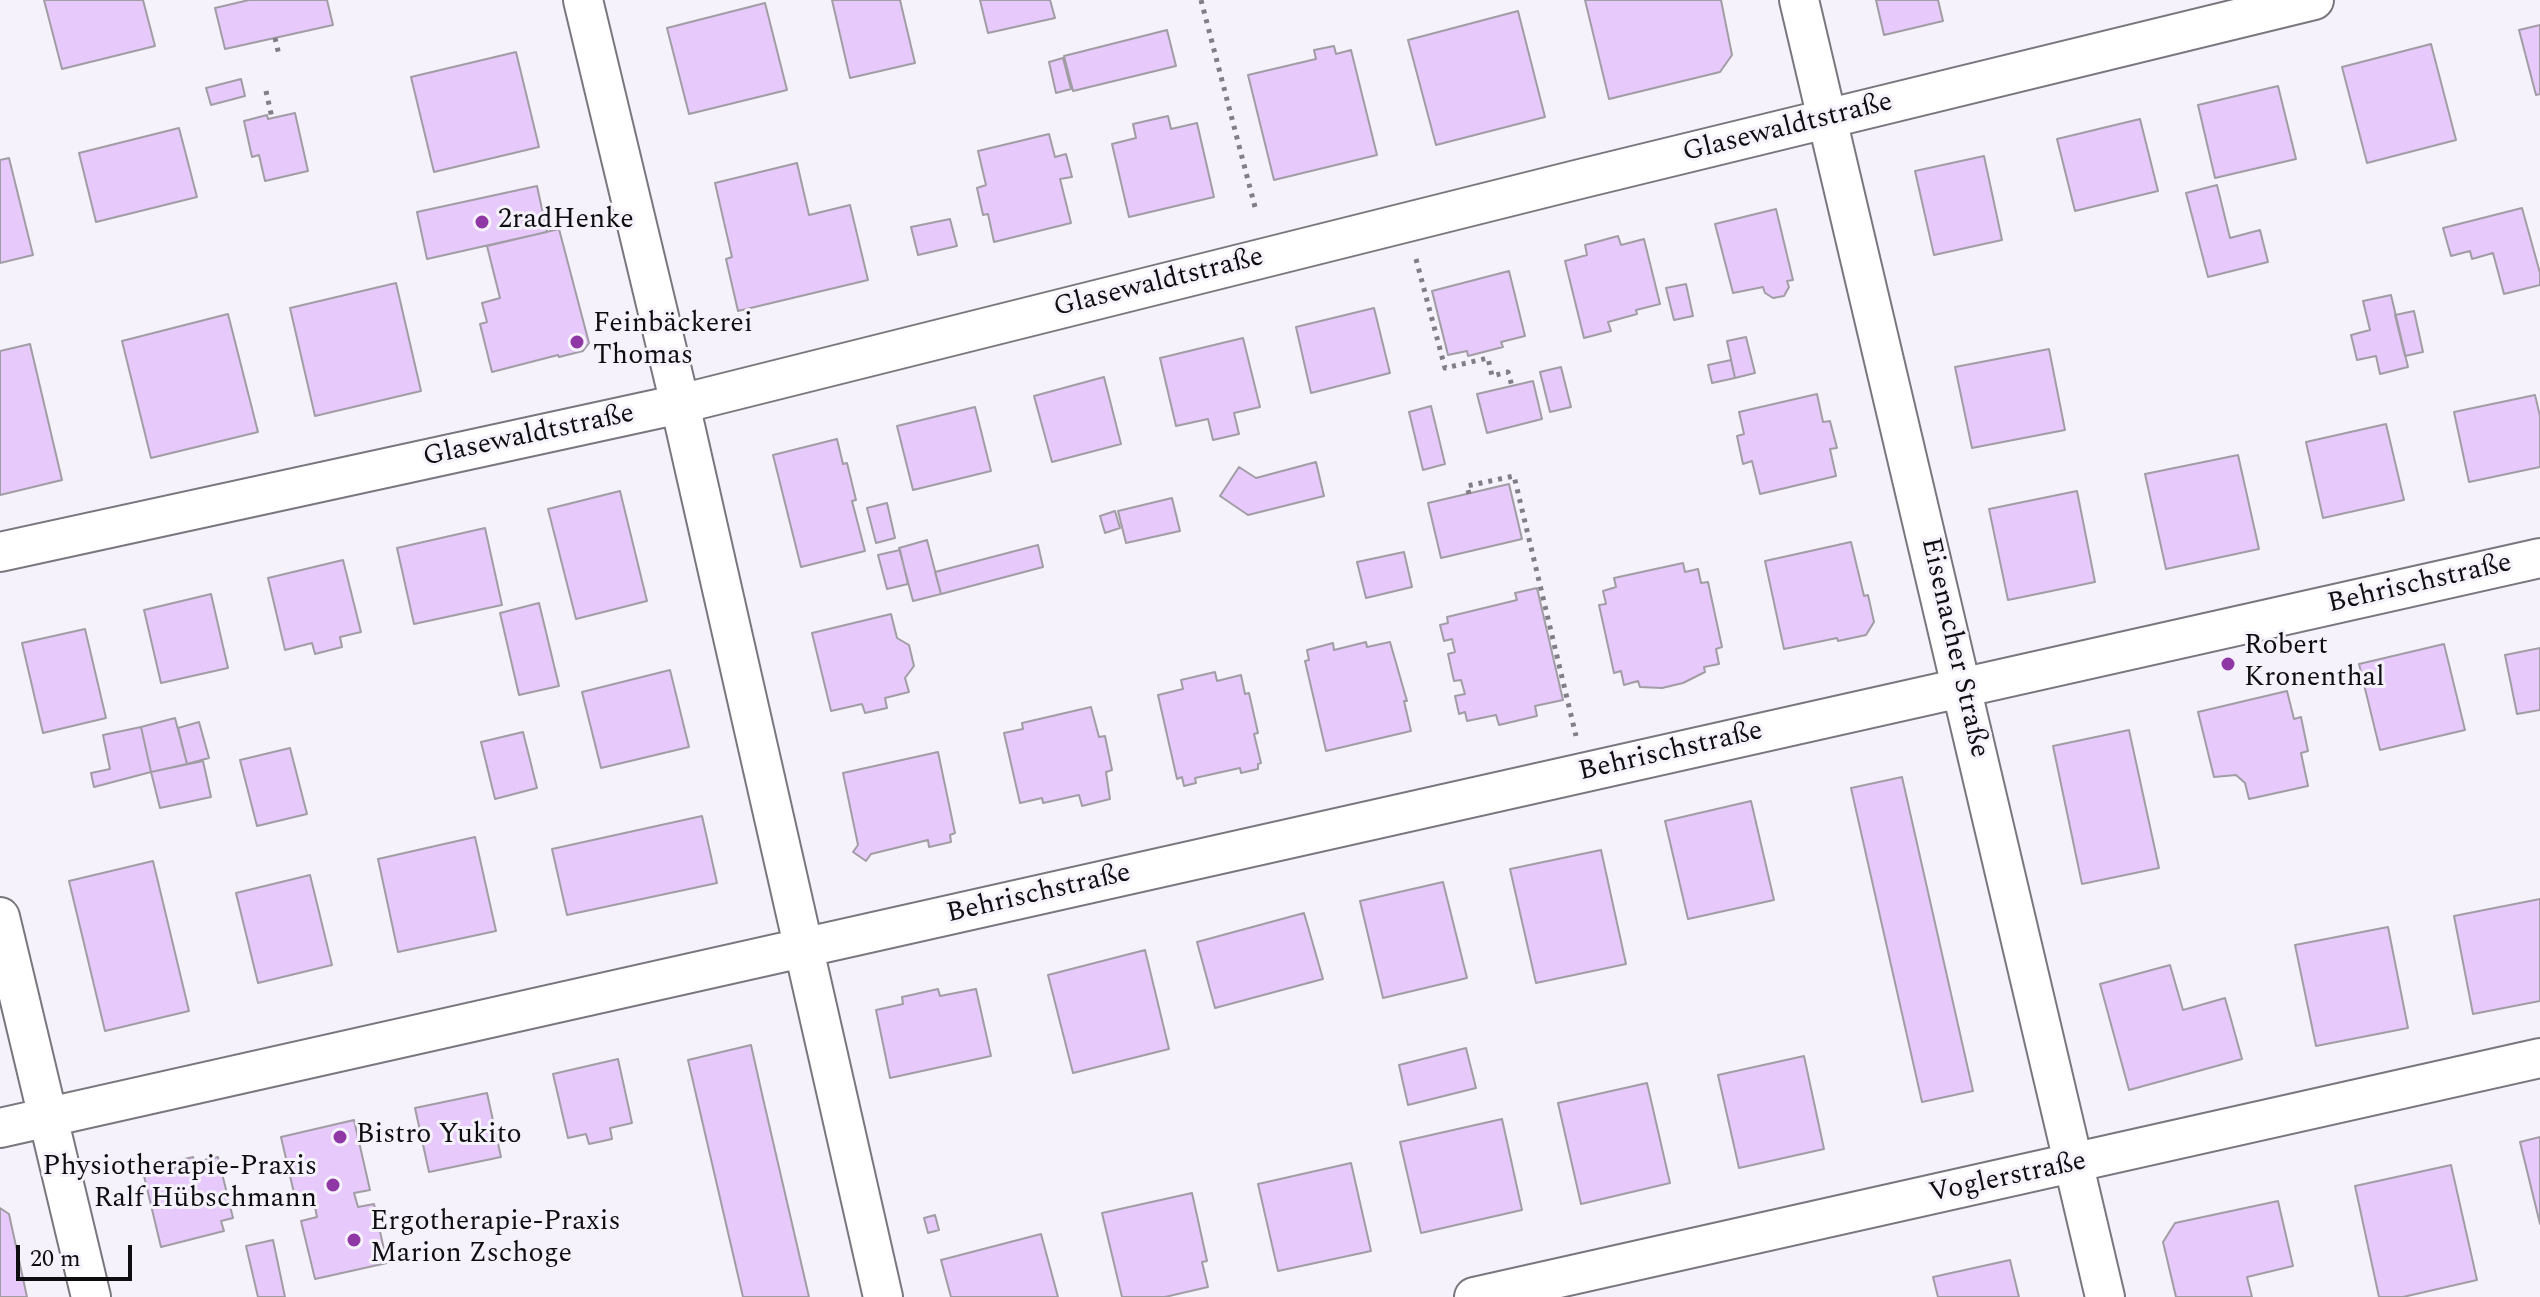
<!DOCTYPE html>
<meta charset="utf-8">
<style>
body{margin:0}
#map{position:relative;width:2540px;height:1297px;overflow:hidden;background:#f6f2fb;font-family:Spectral,serif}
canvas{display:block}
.scale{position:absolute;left:16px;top:1245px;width:116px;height:36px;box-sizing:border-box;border:4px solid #0e0d10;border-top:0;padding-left:10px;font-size:24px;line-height:28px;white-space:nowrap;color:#0e0d10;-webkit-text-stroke:6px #f6f2fb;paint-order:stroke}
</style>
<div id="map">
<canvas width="2540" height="1297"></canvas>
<div class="scale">20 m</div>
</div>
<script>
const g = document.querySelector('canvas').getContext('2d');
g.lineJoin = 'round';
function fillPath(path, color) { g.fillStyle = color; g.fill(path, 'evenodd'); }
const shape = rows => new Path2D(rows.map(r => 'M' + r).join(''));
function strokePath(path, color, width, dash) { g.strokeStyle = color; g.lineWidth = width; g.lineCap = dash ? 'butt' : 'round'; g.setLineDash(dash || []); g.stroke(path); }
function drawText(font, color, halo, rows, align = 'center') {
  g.font = font + ' Spectral,serif'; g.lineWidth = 6; g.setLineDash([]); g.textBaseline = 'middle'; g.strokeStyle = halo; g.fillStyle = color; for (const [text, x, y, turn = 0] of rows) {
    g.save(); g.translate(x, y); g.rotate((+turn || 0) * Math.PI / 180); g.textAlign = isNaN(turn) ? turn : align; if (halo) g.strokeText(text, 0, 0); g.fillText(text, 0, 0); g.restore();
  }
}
const building = shape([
 [44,0,143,0,155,46,62,69,44,0],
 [249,0,327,0,333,25,225,49,215,8,249,0],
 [832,0,900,0,915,63,850,78,832,0],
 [980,0,1050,0,1055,18,988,33,980,0],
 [1585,0,1721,0,1732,55,1720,72,1609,99,1585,0],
 [1876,0,1938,0,1943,21,1884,35,1876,0],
 [765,3,787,90,689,114,667,28,765,3],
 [1518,11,1545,117,1436,145,1408,40,1518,11],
 [2540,25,2540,94,2536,95,2519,30,2540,25],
 [1167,30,1176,66,1073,91,1064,56,1167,30],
 [2431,44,2456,140,2367,163,2342,67,2431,44],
 [1334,46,1336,54,1351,50,1377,155,1274,180,1248,75,1316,59,1314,50,1334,46],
 [516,52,539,147,434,172,411,77,516,52],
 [1063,58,1071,89,1056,93,1049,62,1063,58],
 [241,79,245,96,211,105,206,88,241,79],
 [2278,86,2296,159,2215,178,2198,105,2278,86],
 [295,113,308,171,265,181,259,155,252,157,244,121,267,115,268,119,295,113],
 [1168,116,1171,129,1197,123,1214,197,1129,217,1112,144,1136,138,1133,124,1168,116],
 [2140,119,2158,191,2075,211,2057,139,2140,119],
 [179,128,197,197,96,222,79,153,179,128],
 [1049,134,1055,157,1066,154,1072,177,1060,179,1071,223,994,242,988,214,983,215,977,188,986,185,978,151,1049,134],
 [1984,156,2002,240,1934,255,1915,171,1984,156],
 [9,158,33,255,0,263,0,160,9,158],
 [797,163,809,215,850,205,868,280,738,311,726,259,732,257,715,183,797,163],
 [2217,185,2230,238,2260,230,2268,262,2208,277,2186,193,2217,185],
 [537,186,547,232,427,259,417,212,537,186],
 [2522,208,2540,273,2540,285,2504,294,2493,253,2472,259,2470,251,2451,256,2443,228,2522,208],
 [1776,209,1793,280,1787,281,1789,287,1784,296,1773,298,1765,293,1763,287,1733,293,1715,224,1776,209],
 [950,219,957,246,918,255,911,227,950,219],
 [559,229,589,343,583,351,559,357,558,355,492,372,480,324,487,322,482,303,500,298,487,246,559,229],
 [1618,236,1621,245,1644,239,1660,304,1636,310,1637,314,1608,322,1611,331,1584,338,1565,261,1587,255,1585,245,1618,236],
 [1509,271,1525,336,1501,342,1503,347,1468,356,1467,351,1448,355,1432,291,1509,271],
 [396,283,421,391,315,416,290,308,396,283],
 [1686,284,1693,316,1674,320,1666,288,1686,284],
 [2391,295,2408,367,2380,374,2376,356,2357,360,2351,335,2370,330,2363,301,2391,295],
 [1374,308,1390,373,1311,393,1296,327,1374,308],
 [2414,311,2423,352,2405,356,2395,315,2414,311],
 [228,314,258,432,151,458,122,341,228,314],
 [1746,337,1755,373,1735,378,1727,341,1746,337],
 [1243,338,1260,407,1234,413,1239,434,1213,440,1208,419,1176,426,1160,358,1243,338],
 [30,344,62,480,0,495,0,351,30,344],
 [2049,349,2065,430,1972,448,1955,367,2049,349],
 [1731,360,1735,378,1712,383,1708,365,1731,360],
 [1561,367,1571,407,1550,412,1540,372,1561,367],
 [1104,377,1121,444,1052,462,1034,396,1104,377],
 [1533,381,1542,419,1487,433,1477,394,1533,381],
 [1817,394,1823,422,1830,421,1837,448,1830,449,1836,476,1760,494,1752,461,1743,464,1737,436,1744,434,1739,412,1817,394],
 [2535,395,2540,416,2540,467,2469,482,2454,412,2535,395],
 [1431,406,1445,464,1423,470,1409,412,1431,406],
 [975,407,991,471,913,490,897,426,975,407],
 [2386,424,2404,500,2323,518,2306,442,2386,424],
 [837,439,843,464,847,463,856,500,852,501,865,551,801,567,773,455,837,439],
 [2238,455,2259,549,2166,569,2145,474,2238,455],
 [1316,462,1324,496,1248,515,1220,496,1239,467,1256,478,1316,462],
 [1509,484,1522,539,1441,558,1428,503,1509,484],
 [620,491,647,601,576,619,548,509,620,491],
 [2077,491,2095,582,2008,600,1989,509,2077,491],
 [1172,498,1180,531,1126,543,1118,511,1172,498],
 [887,503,895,538,876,543,867,508,887,503],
 [1115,511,1120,528,1105,533,1100,516,1115,511],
 [485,528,502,605,414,624,397,548,485,528],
 [927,540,941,594,913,601,899,548,927,540],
 [1851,542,1864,596,1868,595,1874,622,1866,635,1838,641,1837,638,1784,649,1765,561,1851,542],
 [1038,545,1043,567,941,594,935,572,1038,545],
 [900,550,908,584,887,589,878,555,900,550],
 [1404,552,1412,587,1366,598,1357,562,1404,552],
 [343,560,361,632,340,637,342,647,315,654,312,643,285,650,268,578,343,560],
 [1683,563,1685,572,1698,569,1701,583,1708,582,1722,647,1716,649,1719,664,1704,667,1705,672,1683,683,1662,688,1640,687,1638,681,1624,685,1621,671,1614,673,1599,605,1606,604,1603,591,1616,587,1614,578,1683,563],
 [1537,588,1563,700,1535,706,1537,716,1499,725,1496,715,1467,721,1465,712,1459,714,1455,696,1465,694,1461,680,1454,681,1448,654,1455,652,1452,639,1444,641,1440,625,1448,623,1447,617,1517,600,1515,593,1537,588],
 [211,594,228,668,161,683,144,610,211,594],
 [539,603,559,686,519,695,500,613,539,603],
 [891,614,897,638,909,645,914,666,905,678,909,692,885,698,887,708,865,713,862,704,831,711,812,633,891,614],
 [85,629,106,718,43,733,22,643,85,629],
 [1366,642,1367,647,1390,642,1407,701,1404,701,1411,731,1326,751,1305,661,1309,660,1307,650,1333,643,1334,650,1366,642],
 [2444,644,2465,730,2380,750,2359,664,2444,644],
 [2540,648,2540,710,2517,714,2505,655,2540,648],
 [670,670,689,747,601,768,582,692,670,670],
 [1215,672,1217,681,1241,675,1245,694,1249,693,1258,733,1254,734,1261,763,1258,764,1258,769,1241,773,1240,768,1195,778,1196,783,1184,786,1182,777,1177,779,1158,695,1183,689,1181,680,1215,672],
 [2287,691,2294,719,2301,717,2308,751,2301,753,2308,786,2249,799,2245,783,2236,775,2214,777,2198,712,2287,691],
 [1091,707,1099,737,1105,736,1112,770,1106,772,1110,799,1082,806,1079,795,1043,803,1042,798,1020,803,1004,733,1023,729,1022,723,1091,707],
 [175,718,187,764,151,772,141,727,175,718],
 [199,722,209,758,187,764,178,728,199,722],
 [141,727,151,772,94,787,91,773,110,769,103,735,141,727],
 [2129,730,2159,868,2082,884,2053,746,2129,730],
 [523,732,537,788,495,799,481,742,523,732],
 [290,748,307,814,257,826,240,760,290,748],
 [938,752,955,833,950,835,951,842,929,847,928,840,871,854,866,861,853,852,858,845,843,773,938,752],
 [203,761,211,797,160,808,151,772,203,761],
 [1902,777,1973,1091,1922,1102,1851,788,1902,777],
 [1751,801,1774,900,1688,919,1665,821,1751,801],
 [702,816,717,883,567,915,552,849,702,816],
 [475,837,496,931,398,952,378,859,475,837],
 [1601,850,1626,964,1536,983,1510,869,1601,850],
 [153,861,189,1011,105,1031,69,881,153,861],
 [310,875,332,965,258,983,236,893,310,875],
 [1443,882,1467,978,1383,998,1360,901,1443,882],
 [2540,899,2540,1001,2473,1014,2454,916,2540,899],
 [1304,913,1323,979,1215,1008,1197,942,1304,913],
 [2388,927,2408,1028,2316,1046,2295,945,2388,927],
 [1145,950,1169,1049,1073,1073,1048,975,1145,950],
 [2170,965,2183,1010,2225,998,2242,1059,2129,1090,2100,984,2170,965],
 [938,989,940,996,976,989,991,1056,890,1078,876,1010,903,1004,902,997,938,989],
 [751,1045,762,1094,809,1297,743,1297,688,1060,751,1045],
 [1466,1048,1476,1088,1408,1105,1399,1065,1466,1048],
 [1804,1056,1824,1149,1739,1168,1718,1075,1804,1056],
 [618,1059,632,1123,610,1128,612,1139,589,1144,586,1134,568,1138,553,1074,618,1059],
 [1647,1083,1670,1183,1581,1204,1558,1103,1647,1083],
 [487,1093,501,1157,429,1172,415,1108,487,1093],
 [1502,1119,1522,1210,1421,1233,1400,1142,1502,1119],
 [354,1120,370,1190,354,1193,358,1207,374,1204,387,1263,315,1279,301,1221,317,1217,314,1202,297,1206,281,1137,354,1120],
 [2540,1137,2540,1224,2520,1142,2540,1137],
 [193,1157,195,1162,218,1157,233,1218,221,1221,224,1231,161,1247,144,1176,181,1167,180,1160,193,1157],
 [1351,1163,1371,1251,1278,1271,1258,1184,1351,1163],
 [2451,1165,2477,1280,2403,1297,2379,1297,2355,1186,2451,1165],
 [1192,1193,1207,1261,1202,1262,1208,1287,1165,1297,1122,1297,1102,1213,1192,1193],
 [2278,1201,2293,1266,2247,1277,2252,1297,2176,1297,2163,1242,2175,1223,2278,1201],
 [0,1208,9,1214,27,1297,0,1297,0,1208],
 [935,1215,939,1230,928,1233,924,1218,935,1215],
 [1041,1234,1058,1297,951,1297,941,1260,1041,1234],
 [273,1240,285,1297,258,1297,246,1246,273,1240],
 [2010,1260,2019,1297,1938,1297,1933,1277,2010,1260]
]);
fillPath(building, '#e7c9fb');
strokePath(building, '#a19da4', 2);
const minor = shape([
 [583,0,680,404,883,1297],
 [1799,0,2105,1297],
 [0,552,680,404,1580,179,2314,0],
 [0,917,91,1297],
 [0,1128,2540,558],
 [1474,1297,2540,1058]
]);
strokePath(minor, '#7a767e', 42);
strokePath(shape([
 [1201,0,1255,207],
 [275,38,279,55],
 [266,91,272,118],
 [1416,259,1445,368,1488,358,1492,376,1508,372,1512,386],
 [1469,494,1467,486,1514,476,1576,736]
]), '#817f85', 5, [4, 6]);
strokePath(minor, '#fff', 38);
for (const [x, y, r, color] of [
 [482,222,8,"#8f38a5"],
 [577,342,8,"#8f38a5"],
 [2228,664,8,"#8f38a5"],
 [340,1137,8,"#8f38a5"],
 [333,1185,8,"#8f38a5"],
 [354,1240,8,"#8f38a5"]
]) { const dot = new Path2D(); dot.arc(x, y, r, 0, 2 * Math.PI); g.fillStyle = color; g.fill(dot); strokePath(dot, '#f6f2fb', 3); }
drawText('28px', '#0e0d10', '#f6f2fb', [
 ["Glasewaldtstraße",1788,129,-14],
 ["Glasewaldtstraße",1159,284,-14],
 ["Glasewaldtstraße",529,437,-12],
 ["Behrischstraße",2420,585,-13],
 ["Eisenacher Straße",1953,648,77],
 ["Behrischstraße",1671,753,-13],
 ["Behrischstraße",1039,895,-13],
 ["Voglerstraße",2008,1179,-12]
]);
drawText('28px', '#0e0d10', '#f6f2fb', [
 ["2radHenke",498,222],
 ["Feinbäckerei",593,326],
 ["Thomas",593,358],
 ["Robert",2244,648],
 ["Kronenthal",2244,680],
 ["Bistro Yukito",356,1137],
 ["Physiotherapie-Praxis",317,1169,"right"],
 ["Ralf Hübschmann",317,1201,"right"],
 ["Ergotherapie-Praxis",370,1224],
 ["Marion Zschoge",370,1256]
], 'left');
</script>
